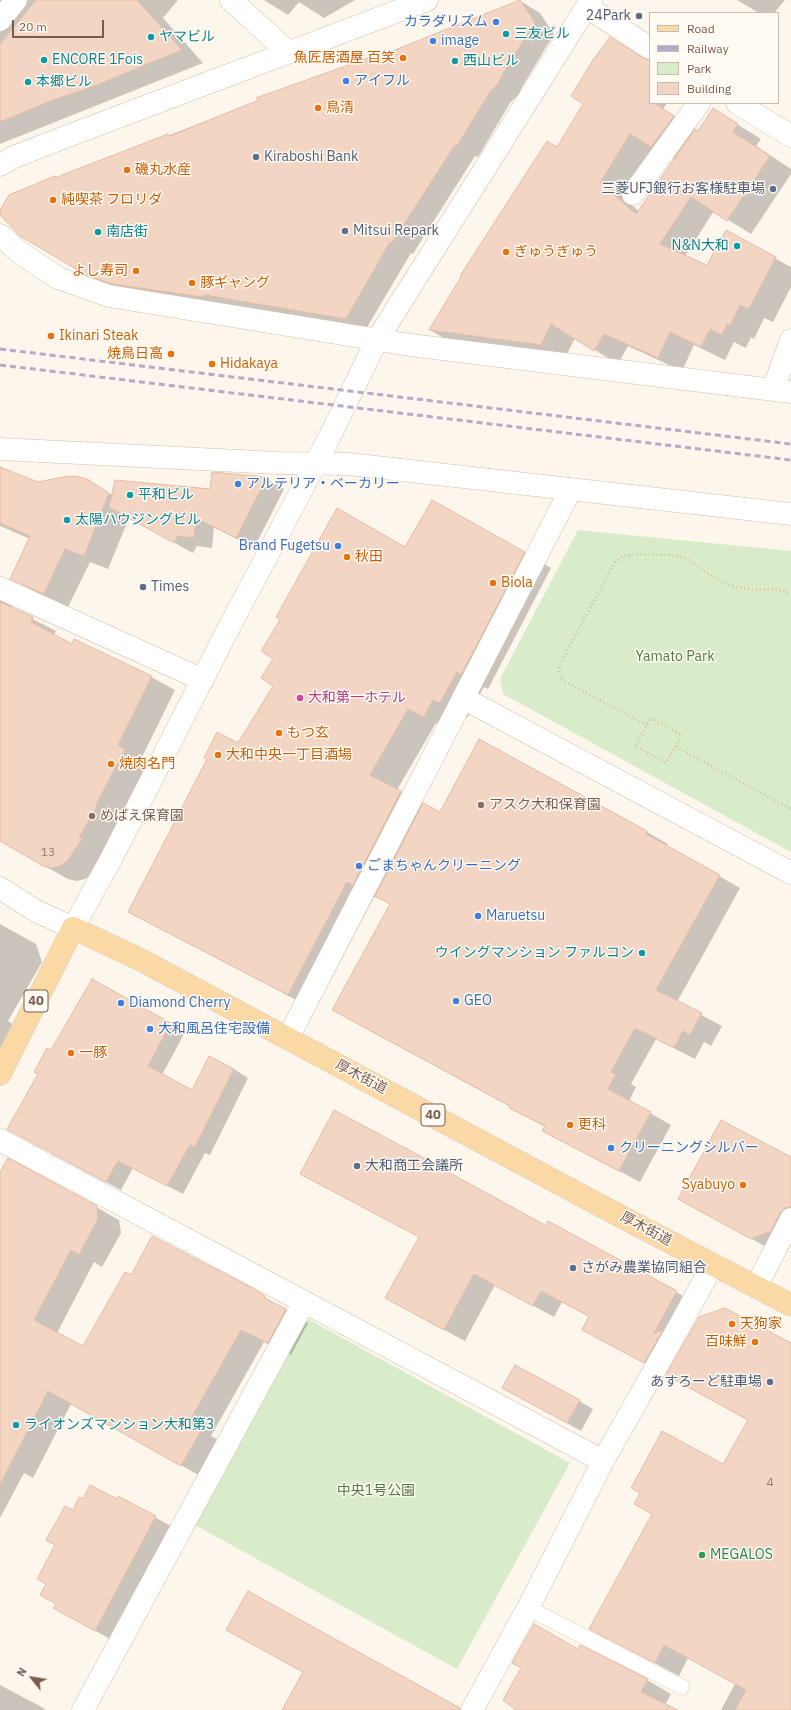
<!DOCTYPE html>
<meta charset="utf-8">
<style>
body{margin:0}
#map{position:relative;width:791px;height:1710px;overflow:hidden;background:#fdf6ec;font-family:"IBM Plex Sans",sans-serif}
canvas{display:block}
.legend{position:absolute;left:649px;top:12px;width:130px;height:92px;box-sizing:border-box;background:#fffaf3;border:1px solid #cabbb1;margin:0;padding:5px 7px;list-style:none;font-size:12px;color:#7a5c4d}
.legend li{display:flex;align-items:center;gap:8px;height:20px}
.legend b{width:20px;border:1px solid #cabbb1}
.north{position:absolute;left:12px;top:1658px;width:40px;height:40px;-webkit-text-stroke:3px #fffaf3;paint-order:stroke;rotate:300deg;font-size:11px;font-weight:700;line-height:16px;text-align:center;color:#7a5c4d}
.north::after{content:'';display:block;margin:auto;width:14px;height:18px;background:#7a5c4d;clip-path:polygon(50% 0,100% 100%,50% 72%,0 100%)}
.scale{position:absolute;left:12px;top:20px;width:92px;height:18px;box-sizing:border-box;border:2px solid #7a5c4d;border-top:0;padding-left:5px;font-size:12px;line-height:14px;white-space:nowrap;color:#7a5c4d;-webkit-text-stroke:3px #fffaf3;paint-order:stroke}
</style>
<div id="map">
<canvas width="791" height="1710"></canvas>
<ul class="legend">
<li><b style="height:5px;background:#fbd9a5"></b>Road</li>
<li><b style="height:5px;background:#b9a8c9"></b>Railway</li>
<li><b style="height:11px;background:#d8ecc9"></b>Park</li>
<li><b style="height:11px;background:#f3d5c3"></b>Building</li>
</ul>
<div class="north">N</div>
<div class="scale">20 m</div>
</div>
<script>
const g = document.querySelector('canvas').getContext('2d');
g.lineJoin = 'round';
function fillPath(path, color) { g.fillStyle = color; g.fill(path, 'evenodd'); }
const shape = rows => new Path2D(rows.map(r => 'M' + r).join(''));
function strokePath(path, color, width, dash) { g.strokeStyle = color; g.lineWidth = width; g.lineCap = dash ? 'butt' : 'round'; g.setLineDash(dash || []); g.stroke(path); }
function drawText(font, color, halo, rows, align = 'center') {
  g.font = font + ' "IBM Plex Sans","Noto Sans JP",sans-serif'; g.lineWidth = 3; g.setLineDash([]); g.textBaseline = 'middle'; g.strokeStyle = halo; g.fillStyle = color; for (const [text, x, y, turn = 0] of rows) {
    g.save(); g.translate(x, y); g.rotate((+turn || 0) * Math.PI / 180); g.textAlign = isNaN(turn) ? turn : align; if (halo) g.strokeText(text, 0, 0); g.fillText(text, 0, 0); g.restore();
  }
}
fillPath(shape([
 [578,530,791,551,791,852,503,694,500,679],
 [308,1319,570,1463,457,1669,195,1525]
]), '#d8ecc9');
fillPath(shape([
 [0,0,178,0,163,18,203,63,0,144],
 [264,0,355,0,324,18,299,2,288,15],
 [737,0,785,0,774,13,759,13],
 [520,1,540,13,554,34,522,87,519,94,510,103,478,157,475,156,413,254,411,253,366,329,107,286,20,235,0,214,0,212,57,178,371,58,374,59],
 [610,38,650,62,650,103,667,103,663,109,699,132,714,110,761,139,756,146,791,169,791,174,751,234,714,211,685,256,708,267,726,232,791,267,791,287,773,322,764,318,754,339,751,337,746,348,734,342,725,360,694,345,682,371,628,346,618,364,575,338,565,358,454,344,430,330,558,148,584,103],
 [654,147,675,160,639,211,623,198],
 [0,468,38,483,86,480,112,495,211,490,213,473,266,478,284,489,254,548,214,527,212,548,197,546,193,553,129,518,108,569,90,562,68,607,35,592,11,578,30,539,0,526],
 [405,548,524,552,551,568,488,689,484,687,467,718,461,714,451,732,436,723,397,790,440,813,479,741,647,832,668,844,666,846,740,888,677,1002,722,1026,711,1046,704,1042,695,1059,656,1039,631,1084,636,1087,629,1101,671,1125,640,1182,543,1131,545,1127,511,1107,354,1022,391,904,380,898,374,897,315,1010,129,911,238,744],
 [0,587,13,609,56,631,54,635,72,645,151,677,175,690,141,759,148,763,120,820,102,852,105,854,92,874,85,879,77,881,68,879,0,841],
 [0,924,36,944,42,962,8,1021,14,1025,0,1049],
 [93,980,185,1032,162,1075,193,1091,234,1069,248,1078,210,1155,205,1153,183,1194,133,1168,121,1190,8,1129],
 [791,1158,791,1234,768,1248,696,1208],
 [426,1160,546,1227,676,1292,697,1304,678,1339,683,1342,665,1374,604,1341,590,1317,562,1302,554,1317,495,1285,465,1341,407,1310,420,1237],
 [0,1174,96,1207,119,1220,121,1233,102,1267,94,1262,57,1333,84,1347,131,1277,249,1288,308,1323,291,1355,264,1342,211,1436,224,1443,204,1478,71,1404,33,1478,24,1473,0,1518],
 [791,1344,791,1710,721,1710,735,1684,688,1658,679,1676,590,1629,723,1466],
 [518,1396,579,1401,593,1409,581,1431],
 [119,1497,176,1529,116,1642,75,1620,57,1604,47,1584,73,1512,84,1500,117,1500],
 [579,1650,647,1680,671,1694,665,1705,676,1710,517,1710],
 [0,1685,38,1705,46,1710,0,1710]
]), '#0003');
const building = shape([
 [36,0,137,0,182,50,92,87,56,99,0,122,0,44,36,0],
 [520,0,535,22,502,75,499,83,490,92,457,146,455,145,392,243,390,242,346,319,205,295,203,297,112,284,86,275,20,236,0,215,0,210,9,195,55,176,57,177,168,134,170,136,259,100,256,98,371,57,372,59,520,0],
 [610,37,643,58,650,60,650,103,654,103,674,116,651,147,630,134,600,183,636,214,695,129,698,131,713,108,738,124,733,132,770,156,727,221,691,197,660,244,707,265,726,230,776,257,749,309,740,305,730,326,727,324,722,335,710,329,701,347,670,332,658,358,604,334,594,351,551,324,541,345,429,330,461,277,460,276,547,141,557,147,583,104,571,96,593,60,610,37],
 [0,467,38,482,63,477,75,476,87,479,109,493,84,556,65,549,44,594,10,579,30,536,0,523,0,467],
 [212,472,267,477,236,538,196,518,194,538,178,536,174,543,109,507,115,480,210,489,212,472],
 [432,500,525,552,461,675,457,672,440,703,433,700,424,717,408,709,370,775,401,791,353,885,347,882,288,995,128,912,207,759,204,758,217,732,238,743,273,686,261,678,273,659,261,651,280,620,276,617,337,508,405,547,432,500],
 [0,602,33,617,31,622,72,644,74,639,152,676,118,745,125,749,96,805,97,806,79,838,82,839,68,860,61,866,52,868,43,866,0,841,0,602],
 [479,739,647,831,646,834,720,875,656,990,702,1013,690,1035,683,1031,674,1048,635,1028,611,1072,616,1074,608,1089,651,1112,619,1171,542,1131,545,1126,509,1108,510,1106,332,1010,390,904,375,896,423,803,440,812,479,739],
 [92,979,171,1023,148,1066,192,1090,209,1056,234,1069,195,1147,190,1145,167,1186,118,1161,106,1182,7,1129,38,1074,34,1072,47,1048,51,1050,92,979],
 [334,1110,426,1159,426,1160,545,1225,548,1221,677,1291,654,1333,663,1330,644,1363,582,1330,589,1316,541,1291,533,1306,474,1274,444,1330,385,1298,419,1237,300,1174,334,1110],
 [721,1120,791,1157,791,1207,785,1208,780,1213,771,1231,751,1239,678,1199,721,1120],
 [8,1158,97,1206,98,1219,79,1255,71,1250,34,1320,83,1346,125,1272,131,1275,152,1236,250,1287,265,1296,264,1298,286,1309,268,1343,241,1330,189,1422,202,1429,181,1466,48,1391,0,1485,0,1172,8,1158],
 [725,1308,791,1343,791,1710,735,1710,746,1690,664,1645,655,1663,589,1629,652,1514,634,1504,640,1493,631,1488,662,1431,723,1464,748,1420,666,1375,699,1317,725,1308],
 [515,1365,580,1400,567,1423,502,1388,515,1365],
 [90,1485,117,1499,118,1496,156,1516,95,1631,53,1608,56,1604,40,1595,46,1584,37,1579,55,1545,46,1540,65,1506,73,1510,79,1497,83,1499,90,1485],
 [248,1591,460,1708,460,1710,282,1710,303,1672,226,1630,248,1591],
 [534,1624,578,1649,580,1645,648,1679,641,1692,678,1710,516,1710,503,1700,521,1668,512,1663,534,1624]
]);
fillPath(building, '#f3d5c3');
strokePath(building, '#e6bba3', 1);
const lane = shape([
 [528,1608,682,1687]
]);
const street = shape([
 [231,0,288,52],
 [587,7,650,48],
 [0,20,16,0],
 [737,103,791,136],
 [0,165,14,157,60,139,427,0],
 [633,194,699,103],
 [0,235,19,252,58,278,109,296,410,345,791,392],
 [773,390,791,340],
 [0,449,278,463,349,464,791,514],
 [0,588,203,680],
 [463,698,791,873],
 [0,888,36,911,73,928],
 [288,1038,571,489],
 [0,1140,603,1461],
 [756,1287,791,1219],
 [83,1710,304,1302],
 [472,1710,528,1608,603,1461,681,1323,713,1264]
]);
const secondary = shape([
 [73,928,111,859,222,641,329,438,377,340,591,0]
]);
const primary = shape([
 [0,1074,73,928,141,960,635,1224,791,1305]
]);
strokePath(lane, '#d1beb0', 16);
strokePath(street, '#d1beb0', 23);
strokePath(secondary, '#d6c0b0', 23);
strokePath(primary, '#dad1cd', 23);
strokePath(shape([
 [651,718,682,735,666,763,635,746,651,718],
 [647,725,564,681,560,675,559,666,615,562,623,556,635,554,674,555,687,559,718,580,732,586,754,590,775,589,791,593],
 [676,747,791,809]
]), '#d9b8a5', 2.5, [1, 3]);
strokePath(lane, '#fff', 15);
strokePath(street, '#fff', 22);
strokePath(secondary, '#fff', 22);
strokePath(primary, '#fbd9a5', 22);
strokePath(shape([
 [0,349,791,444],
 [0,365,791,460]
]), '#b9a8c9', 3, [6, 4]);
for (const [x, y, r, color] of [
 [639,16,4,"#5c6f8a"],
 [496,22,4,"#3f7fe0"],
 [506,34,4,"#0f9aa8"],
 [151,37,4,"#0f9aa8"],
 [433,41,4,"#3f7fe0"],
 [403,58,4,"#e8710a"],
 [44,60,4,"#0f9aa8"],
 [455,61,4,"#0f9aa8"],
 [346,81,4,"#3f7fe0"],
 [28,82,4,"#0f9aa8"],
 [318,108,4,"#e8710a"],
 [256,157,4,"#5c6f8a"],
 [127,170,4,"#e8710a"],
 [773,189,4,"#5c6f8a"],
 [53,200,4,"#e8710a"],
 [345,231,4,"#5c6f8a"],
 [98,232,4,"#0f9aa8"],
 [737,246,4,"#0f9aa8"],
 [506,252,4,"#e8710a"],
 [136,271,4,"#e8710a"],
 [192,283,4,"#e8710a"],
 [51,336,4,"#e8710a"],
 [171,354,4,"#e8710a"],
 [212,364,4,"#e8710a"],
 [238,484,4,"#3f7fe0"],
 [130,495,4,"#0f9aa8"],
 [67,520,4,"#0f9aa8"],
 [338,546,4,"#3f7fe0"],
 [347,557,4,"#e8710a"],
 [493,583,4,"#e8710a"],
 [143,587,4,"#5c6f8a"],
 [300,698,4,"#d1479c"],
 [279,733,4,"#e8710a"],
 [218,755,4,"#e8710a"],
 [111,764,4,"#e8710a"],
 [481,805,4,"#8d6e63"],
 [92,816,4,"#8d6e63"],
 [359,866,4,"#3f7fe0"],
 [478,916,4,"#3f7fe0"],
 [642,953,4,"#0f9aa8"],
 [456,1001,4,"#3f7fe0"],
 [121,1003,4,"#3f7fe0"],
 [150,1029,4,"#3f7fe0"],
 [71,1053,4,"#e8710a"],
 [570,1125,4,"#e8710a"],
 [611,1148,4,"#3f7fe0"],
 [357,1166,4,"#5c6f8a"],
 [743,1185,4,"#e8710a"],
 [573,1268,4,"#5c6f8a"],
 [732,1324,4,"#e8710a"],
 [755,1342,4,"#e8710a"],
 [770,1382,4,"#5c6f8a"],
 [16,1425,4,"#0f9aa8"],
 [702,1555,4,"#2e9e5b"]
]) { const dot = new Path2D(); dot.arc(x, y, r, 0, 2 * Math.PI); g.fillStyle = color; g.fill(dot); strokePath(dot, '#fffaf3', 1.5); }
drawText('12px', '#987a6a', null, [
 ["13",48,853],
 ["4",770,1483]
]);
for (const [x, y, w] of [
 [36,1001,24],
 [433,1115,24]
]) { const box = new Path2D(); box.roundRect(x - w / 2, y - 11, w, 22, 3); g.fillStyle = '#fffaf3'; g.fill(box); strokePath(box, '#7a5c4d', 1); }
drawText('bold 13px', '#7a5c4d', null, [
 ["40",36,1001],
 ["40",433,1115]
]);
drawText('14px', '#4e5e75', '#fffaf3', [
 ["24Park",631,16,"right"],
 ["Kiraboshi Bank",264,157],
 ["三菱UFJ銀行お客様駐車場",765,189,"right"],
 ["Mitsui Repark",353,231],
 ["Times",151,587],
 ["大和商工会議所",365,1166],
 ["さがみ農業協同組合",581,1268],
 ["あすろーど駐車場",762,1382,"right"]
], 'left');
drawText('14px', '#366cbe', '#fffaf3', [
 ["カラダリズム",488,22,"right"],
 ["image",441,41],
 ["アイフル",354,81],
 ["アルテリア・ベーカリー",246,484],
 ["Brand Fugetsu",330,546,"right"],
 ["ごまちゃんクリーニング",367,866],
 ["Maruetsu",486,916],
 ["GEO",464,1001],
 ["Diamond Cherry",129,1003],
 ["大和風呂住宅設備",158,1029],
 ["クリーニングシルバー",619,1148]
], 'left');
drawText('14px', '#0d838f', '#fffaf3', [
 ["三友ビル",514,34],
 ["ヤマビル",159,37],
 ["ENCORE 1Fois",52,60],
 ["西山ビル",463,61],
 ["本郷ビル",36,82],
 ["南店街",106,232],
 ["N&N大和",729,246,"right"],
 ["平和ビル",138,495],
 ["太陽ハウジングビル",75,520],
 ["ウイングマンション ファルコン",634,953,"right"],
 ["ライオンズマンション大和第3",24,1425]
], 'left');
drawText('14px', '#c56008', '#fffaf3', [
 ["魚匠居酒屋 百笑",395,58,"right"],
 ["鳥清",326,108],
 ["磯丸水産",135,170],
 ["純喫茶 フロリダ",61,200],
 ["ぎゅうぎゅう",514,252],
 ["よし寿司",128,271,"right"],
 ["豚ギャング",200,283],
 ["Ikinari Steak",59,336],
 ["焼鳥日高",163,354,"right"],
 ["Hidakaya",220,364],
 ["秋田",355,557],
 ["Biola",501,583],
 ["もつ玄",287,733],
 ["大和中央一丁目酒場",226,755],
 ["焼肉名門",119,764],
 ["一豚",79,1053],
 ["更科",578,1125],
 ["Syabuyo",735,1185,"right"],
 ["天狗家",740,1324],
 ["百味鮮",747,1342,"right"]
], 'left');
drawText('14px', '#537a41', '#fffaf3', [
 ["Yamato Park",675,657],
 ["中央1号公園",376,1491]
]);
drawText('14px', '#b23c85', '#fffaf3', [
 ["大和第一ホテル",308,698]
], 'left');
drawText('14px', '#785e54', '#fffaf3', [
 ["アスク大和保育園",489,805],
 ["めばえ保育園",100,816]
], 'left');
drawText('14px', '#7a5c4d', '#fffaf3', [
 ["厚木街道",361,1077,28],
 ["厚木街道",646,1229,28]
]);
drawText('14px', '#27864d', '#fffaf3', [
 ["MEGALOS",710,1555]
], 'left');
</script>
